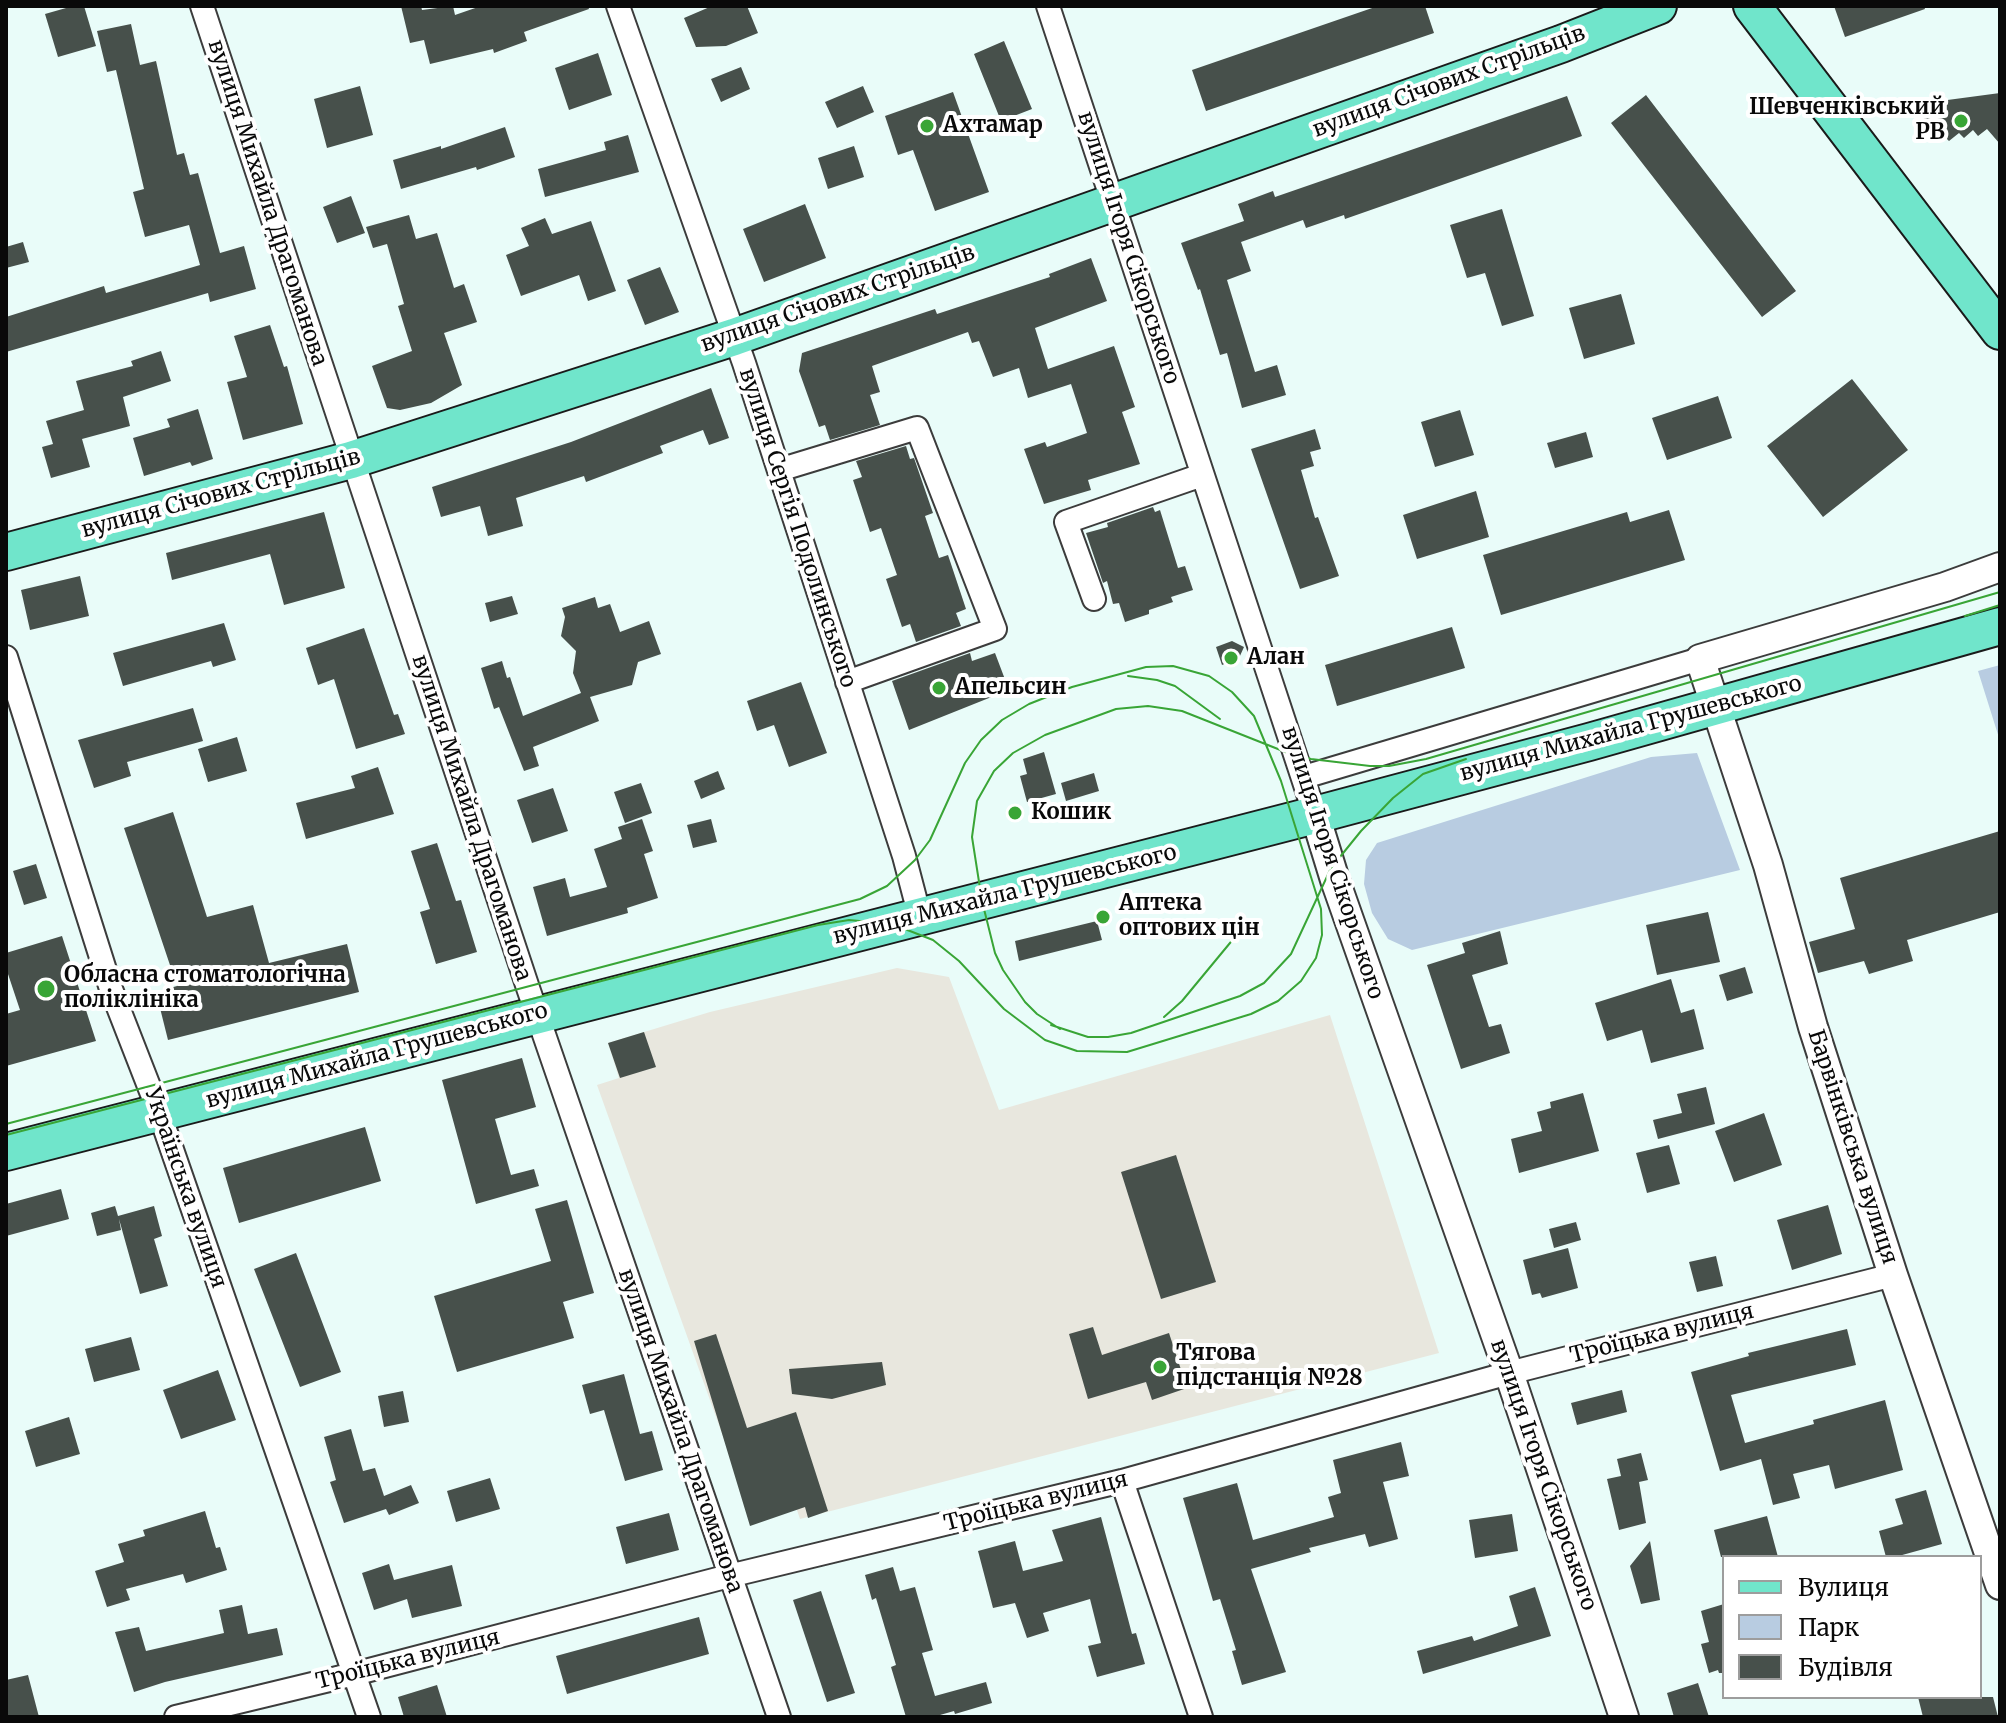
<!DOCTYPE html>
<meta charset="utf-8">
<style>
body{margin:0}
#map{position:relative;width:2006px;height:1723px;overflow:hidden;background:#e9fcf9;font-family:Merriweather,serif}
canvas{display:block}
.frame{position:absolute;inset:0;border:8px solid #090909;pointer-events:none}
.legend{position:absolute;left:1722px;top:1555px;width:260px;height:144px;box-sizing:border-box;background:#fff;border:2px solid #9d9d9d;margin:0;padding:10px 14px;list-style:none;font-size:24px;color:#090909}
.legend li{display:flex;align-items:center;gap:16px;height:40px}
.legend b{width:40px;border:2px solid #9d9d9d}
</style>
<div id="map">
<canvas width="2006" height="1723"></canvas>
<div class="frame"></div>
<ul class="legend">
<li><b style="height:10px;background:#70e5cb"></b>Вулиця</li>
<li><b style="height:22px;background:#b8cce1"></b>Парк</li>
<li><b style="height:22px;background:#47504b"></b>Будівля</li>
</ul>
</div>
<script>
const g = document.querySelector('canvas').getContext('2d');
g.lineJoin = 'round';
function fillPath(path, color) { g.fillStyle = color; g.fill(path, 'evenodd'); }
const shape = rows => new Path2D(rows.map(r => 'M' + r).join(''));
function strokePath(path, color, width, dash) { g.strokeStyle = color; g.lineWidth = width; g.lineCap = dash ? 'butt' : 'round'; g.setLineDash(dash || []); g.stroke(path); }
function drawText(font, color, halo, rows, align = 'center') {
  g.font = font + ' Merriweather,serif'; g.lineWidth = 8; g.setLineDash([]); g.textBaseline = 'middle'; g.strokeStyle = halo; g.fillStyle = color; for (const [text, x, y, turn = 0] of rows) {
    g.save(); g.translate(x, y); g.rotate((+turn || 0) * Math.PI / 180); g.textAlign = isNaN(turn) ? turn : align; if (halo) g.strokeText(text, 0, 0); g.fillText(text, 0, 0); g.restore();
  }
}
fillPath(shape([
 [897,968,949,977,999,1110,1330,1015,1439,1353,800,1519,775,1445,730,1456,597,1085,619,1078,608,1043,710,1012]
]), '#e8e7de');
fillPath(shape([
 [2000,665,2000,741,1978,671],
 [1697,753,1740,870,1412,950,1388,939,1372,913,1364,884,1366,860,1377,843,1651,757]
]), '#b8cce1');
fillPath(shape([
 [73,6,84,6,96,46,58,57,45,14],
 [401,6,421,6,422,10,453,6,455,15,481,6,588,6,589,9,524,32,527,41,494,53,493,49,430,64,424,40,410,43],
 [712,6,747,6,758,33,726,46,696,47,684,18],
 [1378,6,1425,6,1434,33,1206,111,1192,70],
 [1834,6,1924,6,1925,9,1845,37],
 [131,24,140,65,156,61,177,155,184,153,190,175,198,173,220,253,244,246,256,289,210,302,208,293,6,352,6,317,104,286,106,293,200,265,189,225,145,237,133,192,144,189,116,70,107,72,97,31],
 [1004,41,1032,109,1001,121,974,54],
 [598,53,612,95,569,110,555,68],
 [741,67,750,89,721,102,711,79],
 [360,86,373,135,327,148,314,99],
 [863,86,874,112,837,128,825,102],
 [953,92,989,192,935,211,913,150,898,155,885,116],
 [2000,93,2000,144,1987,129,1978,136,1973,130,1964,138,1959,133,1949,141,1944,136,1932,137,1917,115,1940,101],
 [1646,95,1796,291,1762,317,1611,123],
 [1567,96,1582,136,1345,219,1344,215,1306,228,1303,220,1241,242,1251,271,1227,280,1255,372,1277,365,1286,395,1242,408,1227,353,1220,355,1200,289,1198,290,1181,243,1244,221,1238,204,1273,191,1275,197],
 [505,127,515,157,477,170,476,167,401,189,393,160,441,146,441,149],
 [628,135,639,172,545,197,538,169,606,150,604,142],
 [854,146,864,177,828,189,818,158],
 [351,196,365,233,337,243,323,207],
 [805,204,826,258,764,282,743,229],
 [1502,209,1534,316,1502,326,1485,273,1467,278,1450,225],
 [409,215,416,239,437,233,454,288,464,284,477,322,444,333,462,385,431,403,400,410,387,408,372,366,412,351,398,306,404,304,387,244,373,248,366,227],
 [545,218,552,234,591,221,616,291,588,301,579,275,521,296,506,255,529,246,521,228],
 [23,242,29,262,6,268,6,247],
 [1091,258,1107,301,1035,328,1048,369,1114,346,1135,407,1122,412,1140,464,1088,480,1091,490,1044,504,1024,449,1045,442,1047,447,1087,433,1071,384,1028,398,1019,368,993,377,979,341,972,343,968,332,872,366,880,392,870,395,880,425,830,440,825,425,819,427,799,371,802,353,935,309,937,314,1050,277,1049,274],
 [660,267,679,312,645,325,627,280],
 [1621,294,1635,344,1584,359,1569,308],
 [270,325,284,367,287,366,303,424,243,440,227,382,247,377,234,336],
 [161,351,171,381,123,397,130,426,82,439,90,467,51,478,42,447,53,444,46,421,84,410,76,381,133,366,131,361],
 [1852,379,1908,450,1823,517,1767,446],
 [711,388,729,438,709,445,703,430,660,446,663,453,586,482,584,476,516,498,523,526,488,536,480,506,441,517,432,487,571,442],
 [1718,396,1732,438,1667,460,1652,418],
 [198,409,213,459,192,466,190,462,144,476,133,438,170,427,167,419],
 [1460,410,1474,455,1435,467,1421,422],
 [1315,429,1321,449,1310,452,1314,466,1301,470,1315,518,1318,517,1339,576,1300,589,1251,449],
 [1586,432,1593,457,1555,468,1547,443],
 [906,446,910,459,914,458,933,513,925,516,939,558,948,555,966,609,956,613,961,626,916,642,910,624,902,627,886,579,897,575,881,528,870,532,853,480,862,477,856,461],
 [1476,491,1489,537,1417,559,1403,515],
 [1153,507,1155,512,1160,510,1178,568,1185,566,1193,590,1171,597,1173,602,1149,610,1149,614,1125,622,1119,603,1113,604,1107,581,1103,583,1086,533,1108,527,1107,523],
 [1669,510,1685,560,1501,615,1483,555,1627,512,1630,522],
 [324,512,345,588,284,605,270,554,172,580,166,553],
 [80,576,89,616,30,630,21,590],
 [512,596,518,614,490,622,485,603],
 [595,597,598,608,610,604,620,632,649,621,661,654,638,662,632,685,590,697,599,721,533,747,539,766,524,771,499,707,494,709,481,668,502,661,507,678,510,677,523,716,581,693,573,673,576,651,561,636,565,617,562,608],
 [224,623,236,660,213,667,211,661,123,686,113,653],
 [1452,627,1465,668,1337,706,1325,665],
 [364,628,394,715,398,714,405,734,356,749,334,679,318,685,306,648],
 [1232,641,1244,647,1239,658,1222,665,1216,647],
 [970,653,972,661,995,653,1009,690,909,730,892,681],
 [801,682,827,753,789,767,774,725,757,731,747,701],
 [193,708,203,741,127,762,131,776,94,788,78,740],
 [237,737,247,771,208,782,198,749],
 [1044,752,1056,794,1027,802,1020,776,1027,774,1023,759],
 [378,767,394,814,306,839,296,803,355,788,351,776],
 [718,771,725,789,701,799,694,781],
 [1094,773,1099,791,1066,801,1061,783],
 [641,783,652,813,625,823,614,792],
 [553,788,568,831,532,843,517,800],
 [173,812,207,917,253,905,269,963,347,944,359,992,168,1040,156,992,177,986,124,828],
 [642,819,653,851,644,854,658,898,627,908,628,913,547,936,533,887,565,878,570,897,607,887,594,849,622,839,618,827],
 [711,819,717,842,693,848,687,825],
 [2000,831,2000,912,1907,940,1913,961,1869,974,1864,961,1818,973,1809,942,1855,929,1840,878],
 [437,843,456,901,461,900,477,952,436,964,420,912,430,909,411,851],
 [36,864,47,898,24,905,13,871],
 [1708,912,1720,962,1657,975,1646,925],
 [1097,921,1102,940,1019,961,1015,941],
 [1500,931,1508,964,1472,975,1489,1027,1501,1024,1510,1053,1461,1069,1427,965,1465,953,1462,943],
 [62,936,96,1041,6,1066,6,1014,20,1010,6,968,6,953],
 [1745,967,1753,993,1727,1001,1719,975],
 [1671,979,1681,1013,1694,1009,1704,1049,1651,1063,1642,1030,1607,1041,1595,1003],
 [644,1032,656,1067,620,1078,608,1043],
 [522,1058,536,1107,495,1119,511,1175,534,1169,539,1186,476,1204,442,1080],
 [1706,1087,1715,1124,1658,1139,1653,1120,1682,1113,1677,1094],
 [1583,1093,1599,1151,1519,1173,1511,1139,1542,1131,1537,1112,1551,1108,1550,1102],
 [1764,1113,1782,1165,1734,1182,1715,1131],
 [365,1127,381,1181,239,1223,223,1168],
 [1669,1145,1680,1184,1647,1193,1636,1153],
 [1176,1155,1216,1282,1161,1299,1121,1172],
 [61,1189,69,1219,6,1236,6,1204],
 [567,1200,594,1293,563,1302,574,1338,457,1372,434,1296,551,1261,535,1209],
 [1828,1205,1842,1254,1792,1270,1777,1220],
 [115,1206,118,1216,154,1206,162,1236,154,1239,168,1286,140,1294,119,1219,121,1230,97,1236,91,1213],
 [1576,1222,1581,1240,1554,1248,1549,1229],
 [1568,1248,1578,1288,1542,1298,1540,1293,1532,1295,1523,1260],
 [296,1253,341,1372,300,1387,254,1269],
 [1716,1256,1723,1286,1697,1292,1689,1262],
 [1093,1327,1102,1355,1169,1333,1187,1388,1152,1400,1146,1382,1088,1399,1069,1334],
 [1847,1329,1856,1365,1731,1395,1745,1443,1814,1424,1813,1420,1885,1400,1903,1470,1835,1489,1829,1465,1793,1474,1800,1498,1773,1505,1761,1459,1720,1471,1691,1372,1749,1356,1748,1353],
 [716,1334,747,1428,796,1412,828,1511,808,1518,805,1507,750,1526,694,1341],
 [131,1337,140,1370,94,1382,85,1349],
 [882,1362,886,1385,832,1399,792,1394,789,1369],
 [218,1370,236,1420,181,1439,163,1390],
 [624,1374,640,1434,652,1431,663,1470,625,1481,604,1410,590,1414,582,1385],
 [1622,1390,1627,1412,1577,1425,1571,1403],
 [403,1391,409,1422,384,1427,378,1396],
 [69,1417,80,1454,36,1467,25,1431],
 [351,1429,363,1471,375,1468,384,1496,411,1485,419,1503,389,1515,386,1509,344,1523,330,1482,336,1480,324,1437],
 [1401,1442,1409,1476,1383,1482,1398,1539,1369,1547,1365,1534,1309,1548,1311,1552,1251,1569,1286,1672,1242,1685,1232,1651,1236,1650,1220,1599,1213,1601,1183,1498,1237,1483,1253,1540,1334,1517,1328,1497,1341,1493,1333,1460],
 [1641,1453,1648,1480,1639,1482,1646,1523,1619,1530,1607,1479,1621,1476,1617,1459],
 [490,1478,500,1509,456,1522,447,1491],
 [1926,1490,1942,1544,1895,1557,1886,1557,1879,1531,1903,1524,1895,1499],
 [205,1511,216,1548,220,1547,227,1570,186,1583,183,1574,126,1589,130,1600,107,1607,95,1571,124,1562,118,1544,145,1536,143,1530],
 [669,1513,679,1550,626,1564,616,1527],
 [1512,1514,1518,1551,1475,1558,1469,1520],
 [1767,1516,1778,1557,1721,1557,1714,1530],
 [1101,1517,1132,1634,1136,1633,1145,1664,1097,1677,1088,1646,1101,1643,1090,1599,1043,1613,1049,1631,1027,1638,1015,1603,993,1608,978,1551,1015,1541,1023,1571,1063,1561,1052,1530],
 [1650,1541,1660,1600,1641,1604,1630,1566],
 [389,1564,394,1580,452,1565,462,1606,412,1618,407,1599,374,1610,362,1573],
 [893,1567,900,1591,915,1587,933,1650,922,1653,935,1696,986,1682,992,1703,955,1714,954,1711,933,1717,906,1717,891,1667,896,1665,876,1598,872,1600,865,1575],
 [1535,1587,1551,1636,1423,1674,1417,1651,1472,1636,1474,1641,1518,1626,1509,1596],
 [821,1591,855,1693,827,1702,793,1600],
 [1724,1604,1724,1673,1719,1673,1718,1670,1709,1673,1701,1644,1709,1642,1701,1611],
 [242,1605,248,1634,277,1628,283,1655,165,1682,134,1692,115,1632,139,1627,146,1651,224,1633,219,1610],
 [699,1617,709,1654,567,1694,556,1656],
 [28,1675,39,1717,6,1717,6,1680],
 [1698,1683,1709,1717,1674,1717,1667,1693],
 [437,1685,447,1717,404,1717,398,1697],
 [1918,1697,1993,1697,1998,1717,1923,1717]
]), '#47504b');
const minor = shape([
 [202,6,528,988,779,1717],
 [618,6,744,363,904,856,920,917],
 [1048,6,1315,815],
 [779,470,917,428,995,629,847,682],
 [1094,599,1066,522,1202,475],
 [6,657,111,989,159,1112,369,1717],
 [1304,777,1700,659],
 [1122,1481,1201,1717],
 [176,1717,354,1674,729,1576,1122,1481,1509,1373,1893,1275]
]);
const tertiary = shape([
 [2000,567,1945,587,1700,659,1768,865,1813,1027,1893,1275,2000,1585],
 [1315,815,1335,880,1509,1373,1624,1717]
]);
const primary = shape([
 [1752,6,2000,331],
 [6,552,351,460,734,337,1561,44,1658,6],
 [6,1152,1315,815,1589,742,2000,626]
]);
strokePath(minor, '#3c3c3c', 26);
strokePath(tertiary, '#3c3c3c', 32);
strokePath(primary, '#1a1a1a', 40);
strokePath(minor, '#fff', 22);
strokePath(tertiary, '#fff', 28);
strokePath(primary, '#70e5cb', 36);
strokePath(shape([
 [1965,616,2000,605],
 [1128,676,1157,680,1175,686,1220,719],
 [1164,1017,1182,1001,1249,920],
 [1051,1025,1088,1037,1108,1037,1131,1033,1240,996,1264,983,1291,954,1331,868,1361,831,1393,798,1423,774,1466,759],
 [1060,1029,1037,1014,1025,1002,1003,970,995,953,982,901,972,837,977,801,994,771,1013,753,1045,735,1116,709,1148,706,1182,711,1288,753,1311,759,1370,766,1389,766,1426,759,2000,592],
 [6,1124,860,899,887,886,915,860,930,840,965,763,981,740,1002,720,1029,704,1072,687,1146,667,1173,666,1209,676,1232,692,1254,716,1281,781,1321,909,1322,935,1316,958,1301,981,1278,1001,1251,1014,1127,1052,1077,1051,1045,1040,1004,1009,959,961,933,940,892,924,849,920,818,925,6,1135]
]), '#39a536', 2);
for (const [x, y, r, color] of [
 [1961,121,8,"#39a536"],
 [927,126,8,"#39a536"],
 [1231,658,8,"#39a536"],
 [939,688,8,"#39a536"],
 [1015,813,8,"#39a536"],
 [1103,917,8,"#39a536"],
 [46,989,10,"#39a536"],
 [1160,1367,8,"#39a536"]
]) { const dot = new Path2D(); dot.arc(x, y, r, 0, 2 * Math.PI); g.fillStyle = color; g.fill(dot); strokePath(dot, '#fff', 3); }
drawText('22px', '#090909', '#fff', [
 ["вулиця Січових Стрільців",1449,82,-20],
 ["вулиця Михайла Драгоманова",267,203,72],
 ["вулиця Ігоря Сікорського",1128,248,72],
 ["вулиця Січових Стрільців",838,299,-19],
 ["вулиця Січових Стрільців",221,494,-15],
 ["вулиця Сергія Подолинського",797,528,72],
 ["вулиця Михайла Грушевського",1631,729,-15],
 ["вулиця Михайла Драгоманова",471,818,72],
 ["вулиця Ігоря Сікорського",1332,863,72],
 ["вулиця Михайла Грушевського",1005,895,-14],
 ["вулиця Михайла Грушевського",377,1056,-15],
 ["Барвінківська вулиця",1852,1147,72],
 ["Українська вулиця",185,1188,71],
 ["Троїцька вулиця",1662,1334,-14],
 ["вулиця Михайла Драгоманова",680,1431,71],
 ["вулиця Ігоря Сікорського",1543,1475,71],
 ["Троїцька вулиця",1036,1502,-14],
 ["Троїцька вулиця",408,1660,-14]
]);
drawText('bold 22px', '#090909', '#fff', [
 ["Шевченківський",1945,108,"right"],
 ["РВ",1945,133,"right"],
 ["Ахтамар",943,126],
 ["Алан",1247,658],
 ["Апельсин",955,688],
 ["Кошик",1031,813],
 ["Аптека",1119,904],
 ["оптових цін",1119,929],
 ["Обласна стоматологічна",64,976],
 ["поліклініка",64,1001],
 ["Тягова",1176,1354],
 ["пiдстанцiя №28",1176,1379]
], 'left');
</script>
